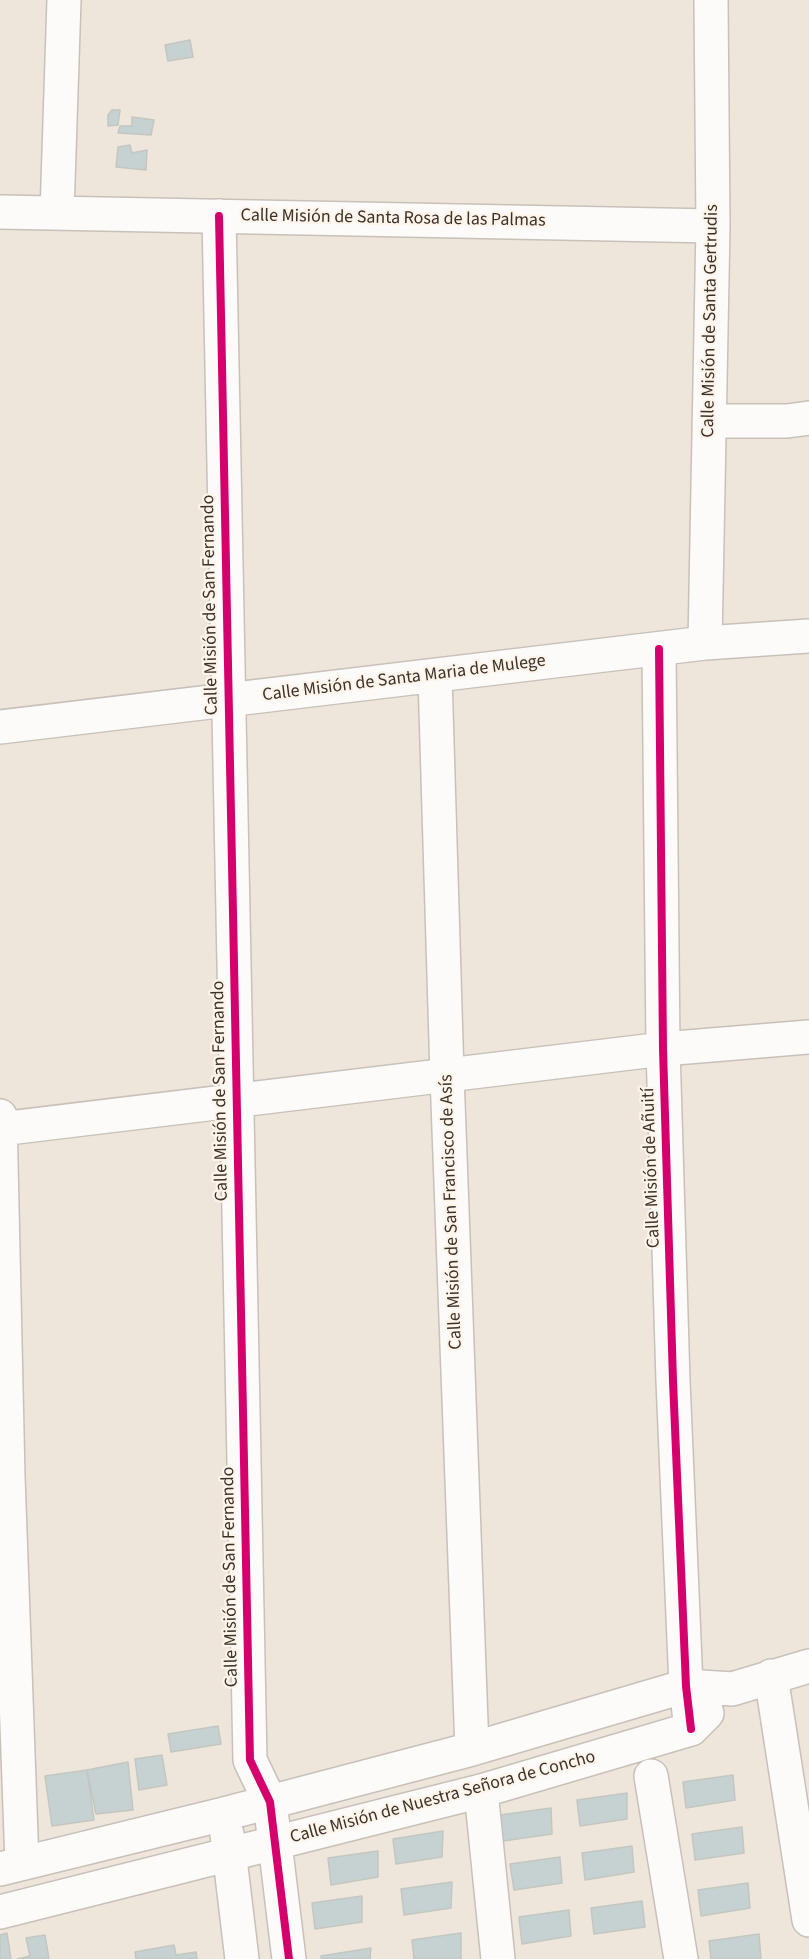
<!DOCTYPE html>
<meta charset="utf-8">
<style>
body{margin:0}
canvas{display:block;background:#eee5db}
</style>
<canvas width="809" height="1959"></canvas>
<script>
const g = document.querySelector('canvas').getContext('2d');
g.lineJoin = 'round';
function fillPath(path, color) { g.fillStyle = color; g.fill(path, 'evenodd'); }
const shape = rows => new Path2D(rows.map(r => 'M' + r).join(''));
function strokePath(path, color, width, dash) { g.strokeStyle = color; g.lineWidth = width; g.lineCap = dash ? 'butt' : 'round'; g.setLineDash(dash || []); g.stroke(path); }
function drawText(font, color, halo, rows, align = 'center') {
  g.font = font + ' "Source Sans 3",sans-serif'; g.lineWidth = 4.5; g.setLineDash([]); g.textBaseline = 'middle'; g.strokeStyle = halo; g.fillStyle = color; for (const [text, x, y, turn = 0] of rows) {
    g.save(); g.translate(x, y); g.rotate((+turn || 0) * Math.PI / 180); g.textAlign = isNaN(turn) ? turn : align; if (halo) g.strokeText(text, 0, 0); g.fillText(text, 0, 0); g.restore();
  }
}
const building = shape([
 [190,40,193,57,168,61,165,45,190,40],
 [112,110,120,110,118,125,108,126,108,115,112,110],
 [132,117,154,120,151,135,118,133,120,126,132,126,132,117],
 [130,145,132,153,147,150,146,170,116,167,118,147,130,145],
 [218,1726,221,1744,171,1752,168,1734,218,1726],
 [162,1755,167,1785,139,1790,135,1759,162,1755],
 [128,1762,133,1810,96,1814,87,1770,128,1762],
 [87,1770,94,1820,52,1826,45,1776,87,1770],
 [733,1775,735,1800,686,1808,683,1782,733,1775],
 [627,1793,627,1819,580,1826,577,1800,627,1793],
 [551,1808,552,1834,503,1841,500,1815,551,1808],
 [742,1827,744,1853,695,1860,692,1834,742,1827],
 [443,1831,442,1857,396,1864,393,1839,443,1831],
 [632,1846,634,1872,585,1880,582,1853,632,1846],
 [378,1851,378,1877,331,1885,328,1858,378,1851],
 [560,1857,562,1883,514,1890,510,1864,560,1857],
 [452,1882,451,1908,404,1915,401,1889,452,1882],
 [748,1883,750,1908,701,1916,698,1890,748,1883],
 [362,1896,362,1922,315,1929,312,1903,362,1896],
 [642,1901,645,1927,594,1934,591,1908,642,1901],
 [569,1910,571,1936,522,1944,519,1917,569,1910],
 [7,1933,11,1959,0,1959,0,1935,7,1933],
 [461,1933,461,1959,414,1959,412,1940,461,1933],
 [759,1934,761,1959,711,1959,709,1941,759,1934],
 [45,1935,49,1959,17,1959,30,1956,26,1938,45,1935],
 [174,1945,176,1955,196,1952,197,1959,136,1959,135,1952,174,1945],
 [371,1948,370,1959,321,1959,321,1956,371,1948]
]);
fillPath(building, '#c5d2d1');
strokePath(building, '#c4c6c2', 1.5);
const minor = shape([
 [0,212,713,226],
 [57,213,64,0],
 [219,216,250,1760,270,1802,289,1959],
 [709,421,787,421,809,418],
 [705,643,713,226,711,0],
 [659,649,663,1049,673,1381,686,1686,691,1729],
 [435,676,447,1075,472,1749],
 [0,727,705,643,809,636],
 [0,1116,8,1477,22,1863],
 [0,1129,663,1049,809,1037],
 [771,1676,809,1920],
 [651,1776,681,1959],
 [481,1791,498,1959],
 [227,1834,242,1959],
 [0,1869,224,1814,472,1749,686,1686,732,1689,809,1666],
 [0,1912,481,1791,691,1729,707,1713]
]);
strokePath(minor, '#c8c1b9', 36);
strokePath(minor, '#fcfbfa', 33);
strokePath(shape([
 [219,216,250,1760,270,1802,289,1959],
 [659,649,663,1049,673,1381,686,1686,691,1729]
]), '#d6006c', 8);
drawText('18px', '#39322b', '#fef4e9', [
 ["Calle Misión de Santa Rosa de las Palmas",393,219,1],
 ["Calle Misión de Santa Gertrudis",711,321,-89],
 ["Calle Misión de San Fernando",211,605,-91],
 ["Calle Misión de Santa Maria de Mulege",404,679,-7],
 ["Calle Misión de San Fernando",221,1091,-91],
 ["Calle Misión de Añuití",652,1168,-92],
 ["Calle Misión de San Francisco de Asís",452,1212,-92],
 ["Calle Misión de San Fernando",231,1577,-91],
 ["Calle Misión de Nuestra Señora de Concho",443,1798,-15]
]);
</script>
